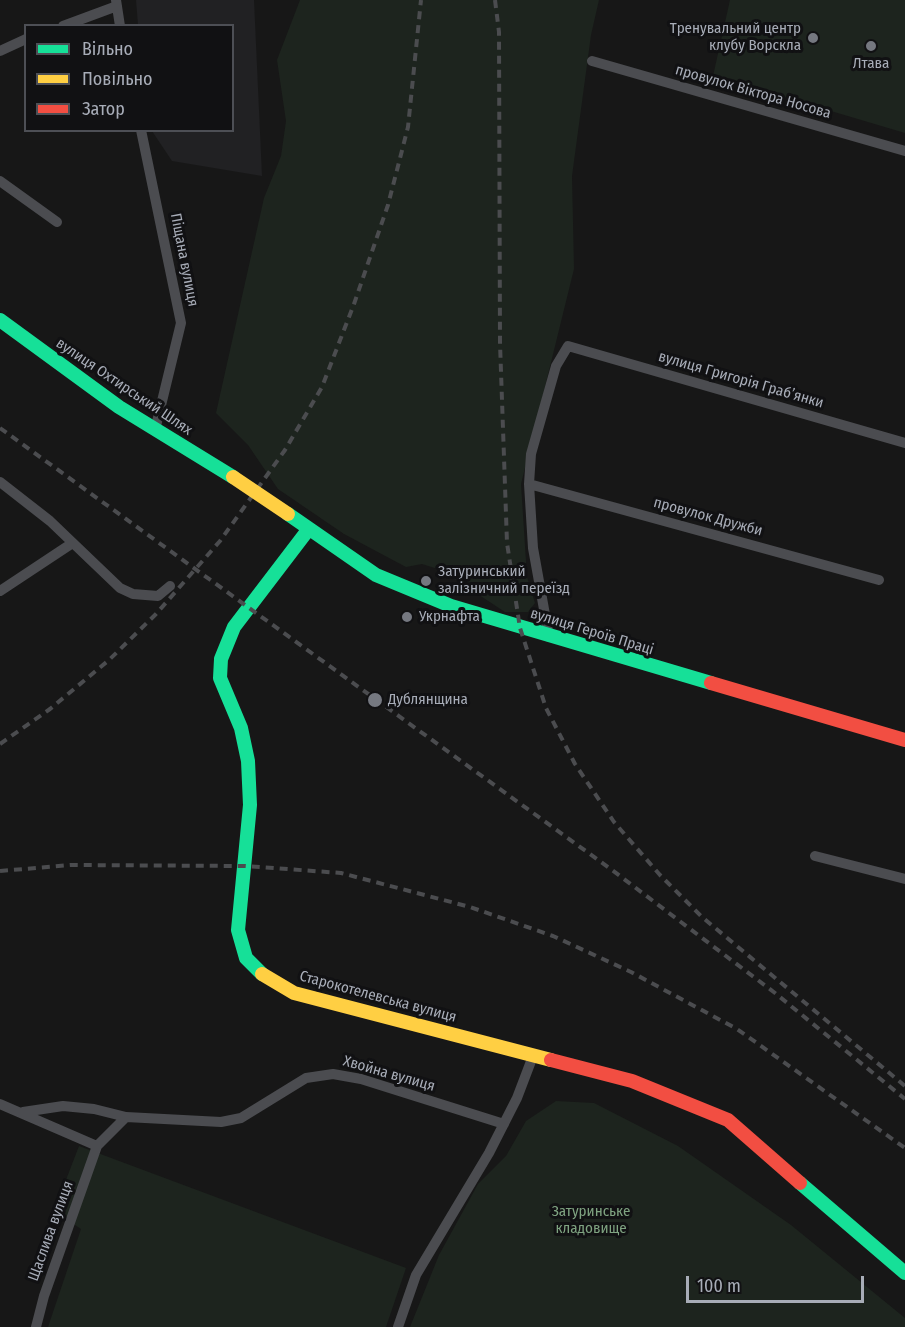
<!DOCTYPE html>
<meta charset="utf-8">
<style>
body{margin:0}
#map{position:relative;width:905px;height:1327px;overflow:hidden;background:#171717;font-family:"Fira Sans Condensed",sans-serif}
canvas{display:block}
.legend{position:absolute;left:24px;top:24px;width:210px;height:108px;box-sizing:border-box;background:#111113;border:2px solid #4d4f55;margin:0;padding:8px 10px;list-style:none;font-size:18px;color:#a8adb8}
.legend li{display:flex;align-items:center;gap:12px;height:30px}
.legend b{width:30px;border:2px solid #4d4f55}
.scale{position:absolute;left:686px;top:1276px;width:178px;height:27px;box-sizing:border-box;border:3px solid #a8adb8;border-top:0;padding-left:8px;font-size:18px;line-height:21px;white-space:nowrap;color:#a8adb8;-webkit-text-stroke:4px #111113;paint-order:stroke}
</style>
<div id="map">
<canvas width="905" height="1327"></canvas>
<ul class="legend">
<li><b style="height:8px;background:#16e098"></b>Вільно</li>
<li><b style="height:8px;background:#ffcf43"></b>Повільно</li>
<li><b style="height:8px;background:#f24e42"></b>Затор</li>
</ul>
<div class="scale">100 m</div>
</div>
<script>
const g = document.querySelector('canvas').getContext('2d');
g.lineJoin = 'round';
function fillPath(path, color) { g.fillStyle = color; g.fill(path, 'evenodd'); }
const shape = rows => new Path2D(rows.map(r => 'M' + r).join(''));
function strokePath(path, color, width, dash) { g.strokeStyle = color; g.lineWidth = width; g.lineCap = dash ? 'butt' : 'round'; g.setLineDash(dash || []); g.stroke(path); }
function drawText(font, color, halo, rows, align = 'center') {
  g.font = font + ' "Fira Sans Condensed",sans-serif'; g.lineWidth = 6; g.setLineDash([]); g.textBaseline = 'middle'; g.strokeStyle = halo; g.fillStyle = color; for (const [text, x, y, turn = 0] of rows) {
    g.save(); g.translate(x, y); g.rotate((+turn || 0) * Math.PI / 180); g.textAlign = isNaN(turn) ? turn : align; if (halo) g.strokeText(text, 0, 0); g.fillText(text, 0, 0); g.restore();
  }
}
fillPath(shape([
 [136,0,254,0,262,176,172,161,152,131,232,130,232,26,138,25]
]), '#212123');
fillPath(shape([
 [300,0,599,0,591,35,572,176,574,269,521,484,527,577,535,603,528,612,505,612,441,570,422,564,406,567,344,534,278,489,248,445,216,413,264,198,281,156,286,121,277,60],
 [730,0,905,0,905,133,713,76],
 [556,1101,594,1103,678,1146,791,1225,905,1318,905,1327,410,1327,439,1255,478,1184,506,1156,526,1121],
 [79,1146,406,1268,386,1327,48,1327,81,1229,54,1211]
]), '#1d241e');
strokePath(shape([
 [116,0,120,26],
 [63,26,117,6],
 [0,51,26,39],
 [592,61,905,151],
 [141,130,181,323,155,430],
 [0,181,57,222],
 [0,482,50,521,120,588,133,594,158,596,170,586],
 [529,484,879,580],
 [0,591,71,544],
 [549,637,533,548,529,484,531,454,556,366,568,346,905,443],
 [815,856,905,879],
 [0,1104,97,1146],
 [23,1112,63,1106,94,1109,126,1117,221,1122,241,1118,306,1078,333,1074,361,1079,504,1124],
 [36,1327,44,1296,97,1146,126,1117],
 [398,1327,416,1275,489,1153,517,1098,533,1056]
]), '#4b4c50', 10);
strokePath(shape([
 [0,320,119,407,233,477],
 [288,514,376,575,451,606,711,683],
 [262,974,246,958,238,930,250,805,248,761,241,728,220,678,221,659,234,627,308,530],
 [800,1183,905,1273]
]), '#16e098', 14);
strokePath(shape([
 [262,974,294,993,551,1060]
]), '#ffcf43', 14);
strokePath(shape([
 [711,683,905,740],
 [551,1060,632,1081,728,1120,800,1183]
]), '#f24e42', 14);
strokePath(shape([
 [495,0,499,32,500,343,507,543,520,628,546,708,575,764,614,822,660,875,702,917,905,1086],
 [0,428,612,870,775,993,905,1099],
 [0,744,50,709,109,660,156,614,220,541,285,450,322,387,354,304,388,205,408,127,421,0],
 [0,871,71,865,245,866,341,873,470,907,553,936,631,972,737,1029,905,1148]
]), '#4b4c4f', 4, [8, 6]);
strokePath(shape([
 [233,477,288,514]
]), '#ffcf43', 14);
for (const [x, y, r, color] of [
 [813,38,6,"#757880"],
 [871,46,6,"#757880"],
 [426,581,6,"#757880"],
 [407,617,6,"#757880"],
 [375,700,8,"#757880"]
]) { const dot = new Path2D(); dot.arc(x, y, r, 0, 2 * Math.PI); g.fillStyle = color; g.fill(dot); strokePath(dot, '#111113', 2); }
drawText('15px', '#a8adb8', '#111113', [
 ["Тренувальний центр",801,29,"right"],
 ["клубу Ворскла",801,46,"right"],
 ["Лтава",871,64,"center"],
 ["Затуринський",438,572],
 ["залізничний переїзд",438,589],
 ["Укрнафта",419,617],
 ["Дублянщина",388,700]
], 'left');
drawText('15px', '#a8adb8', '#111113', [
 ["провулок Віктора Носова",753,92,16],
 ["Піщана вулиця",184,260,79],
 ["вулиця Григорія Грабʼянки",741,380,16],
 ["вулиця Охтирський Шлях",124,387,34],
 ["провулок Дружби",708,517,15],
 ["вулиця Героїв Праці",592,632,17],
 ["Старокотелевська вулиця",378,997,15],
 ["Хвойна вулиця",389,1074,16],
 ["Щаслива вулиця",51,1231,-70]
]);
drawText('15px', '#7fa381', '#111113', [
 ["Затуринське",591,1212],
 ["кладовище",591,1229]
]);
</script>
